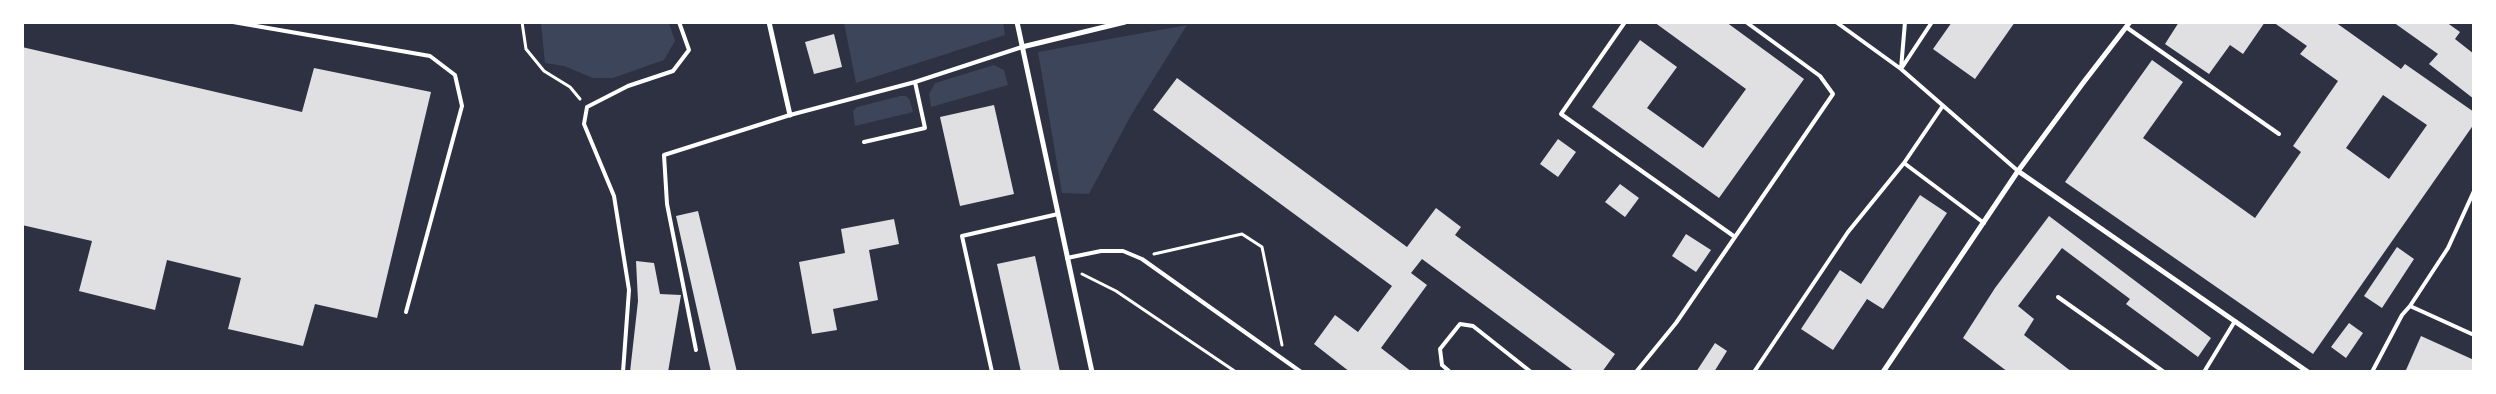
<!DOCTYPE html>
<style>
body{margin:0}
#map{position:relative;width:2496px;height:394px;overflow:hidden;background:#2d3142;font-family:"Work Sans",sans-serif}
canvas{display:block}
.frame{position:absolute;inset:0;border:24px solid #fff;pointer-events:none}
</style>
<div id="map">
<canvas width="2496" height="394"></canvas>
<div class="frame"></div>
</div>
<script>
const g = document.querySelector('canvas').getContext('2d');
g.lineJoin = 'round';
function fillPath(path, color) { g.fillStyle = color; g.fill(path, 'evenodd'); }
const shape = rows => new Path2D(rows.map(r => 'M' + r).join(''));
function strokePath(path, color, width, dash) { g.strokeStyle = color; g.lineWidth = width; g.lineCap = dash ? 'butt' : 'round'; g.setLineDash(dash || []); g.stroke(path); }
fillPath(shape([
 [541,23,669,23,675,41,664,60,613,78,593,78,564,66,545,63],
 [844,23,1003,23,1005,35,856,83],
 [1187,25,1130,117,1089,194,1062,193,1038,52],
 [994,65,1004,70,1008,85,931,107,929,94,935,83],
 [900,96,906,96,910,100,913,112,855,126,853,111,857,107]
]), '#3c4559');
fillPath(shape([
 [1654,22,1726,22,1804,79,1719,198,1592,107,1640,40,1677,67,1647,108,1703,148,1746,89],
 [1952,22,2015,22,1975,79,1933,49],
 [2179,22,2265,22,2243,54,2230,45,2209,74,2165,44],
 [2273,22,2335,22,2401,69,2405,64,2474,112,2474,124,2313,354,2065,182,2152,60,2183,82,2143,138,2255,218,2301,152,2293,146,2338,81,2300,54,2307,46],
 [2383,95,2427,125,2389,179,2346,148],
 [2393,22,2446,22,2460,32,2455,39,2474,54,2474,99,2429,64,2438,54],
 [834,34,842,67,814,74,805,42],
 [22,47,302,112,314,68,431,92,377,318,315,304,303,346,228,329,241,278,167,260,155,310,79,291,92,241,22,225],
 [1177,78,1407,247,1436,208,1461,227,1455,235,1615,354,1602,372,1575,372,1422,259,1411,273,1427,285,1381,348,1412,372,1350,372,1314,344,1335,315,1358,332,1392,286,1153,110],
 [994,105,1014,194,960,206,940,117],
 [1558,139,1576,152,1558,177,1540,164],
 [1620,184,1639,198,1625,217,1605,202],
 [1920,195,1947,213,1883,309,1867,299,1833,350,1801,329,1840,270,1861,284],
 [698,211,737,372,711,372,676,216],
 [2049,216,2211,338,2198,357,2126,304,2130,299,2062,248,2018,306,2034,319,2024,335,2072,372,2008,372,1963,338,1995,288],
 [894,219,899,244,869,250,878,300,833,309,837,330,812,334,799,262,845,253,841,229],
 [1686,234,1711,250,1696,272,1672,256],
 [2397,247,2414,259,2382,308,2364,296],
 [1035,256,1060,372,1021,372,997,264],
 [636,261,654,263,660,294,681,295,668,372,630,372,638,301],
 [2349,323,2363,333,2346,358,2331,347],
 [2421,336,2474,360,2474,372,2406,370],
 [1715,343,1727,351,1714,372,1696,372]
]), '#e0e0e3');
strokePath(shape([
 [522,22,526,49,544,71,570,87,580,99],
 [1154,254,1242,234,1262,247,1282,345],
 [1082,274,1116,291,1236,372]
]), '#fff', 3);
strokePath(shape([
 [233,22,430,56,455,75,462,106,406,312],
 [1625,22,1561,114,1735,237],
 [1836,22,1901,69,2018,171],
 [1905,22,1901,69,1932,22],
 [2126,27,2279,134],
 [915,82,1022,47],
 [1904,163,1984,223],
 [1067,258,1101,251,1123,251,1142,259,1301,372],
 [2058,297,2164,372],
 [2410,306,2448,248,2474,191],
 [696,350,667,204,664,155,790,115,915,82,925,128,864,142],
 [623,372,629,290,614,196,584,124,587,107,628,86,673,71,689,50,679,22],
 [992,372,962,236,1058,214],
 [1450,372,1442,365,1440,349,1460,324,1473,326,1531,372],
 [1636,372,1676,323,1833,94,1820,76,1746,22],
 [1754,372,1848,232,1904,163,1942,107],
 [2204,372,2235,321],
 [2372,372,2402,315,2410,306,2474,335]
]), '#fff', 4);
strokePath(shape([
 [769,22,790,115],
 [1017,22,1092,372],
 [1022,47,1125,22],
 [2018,171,2308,372],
 [1883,372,2018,171,2083,83,2130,22]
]), '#fff', 5);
</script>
